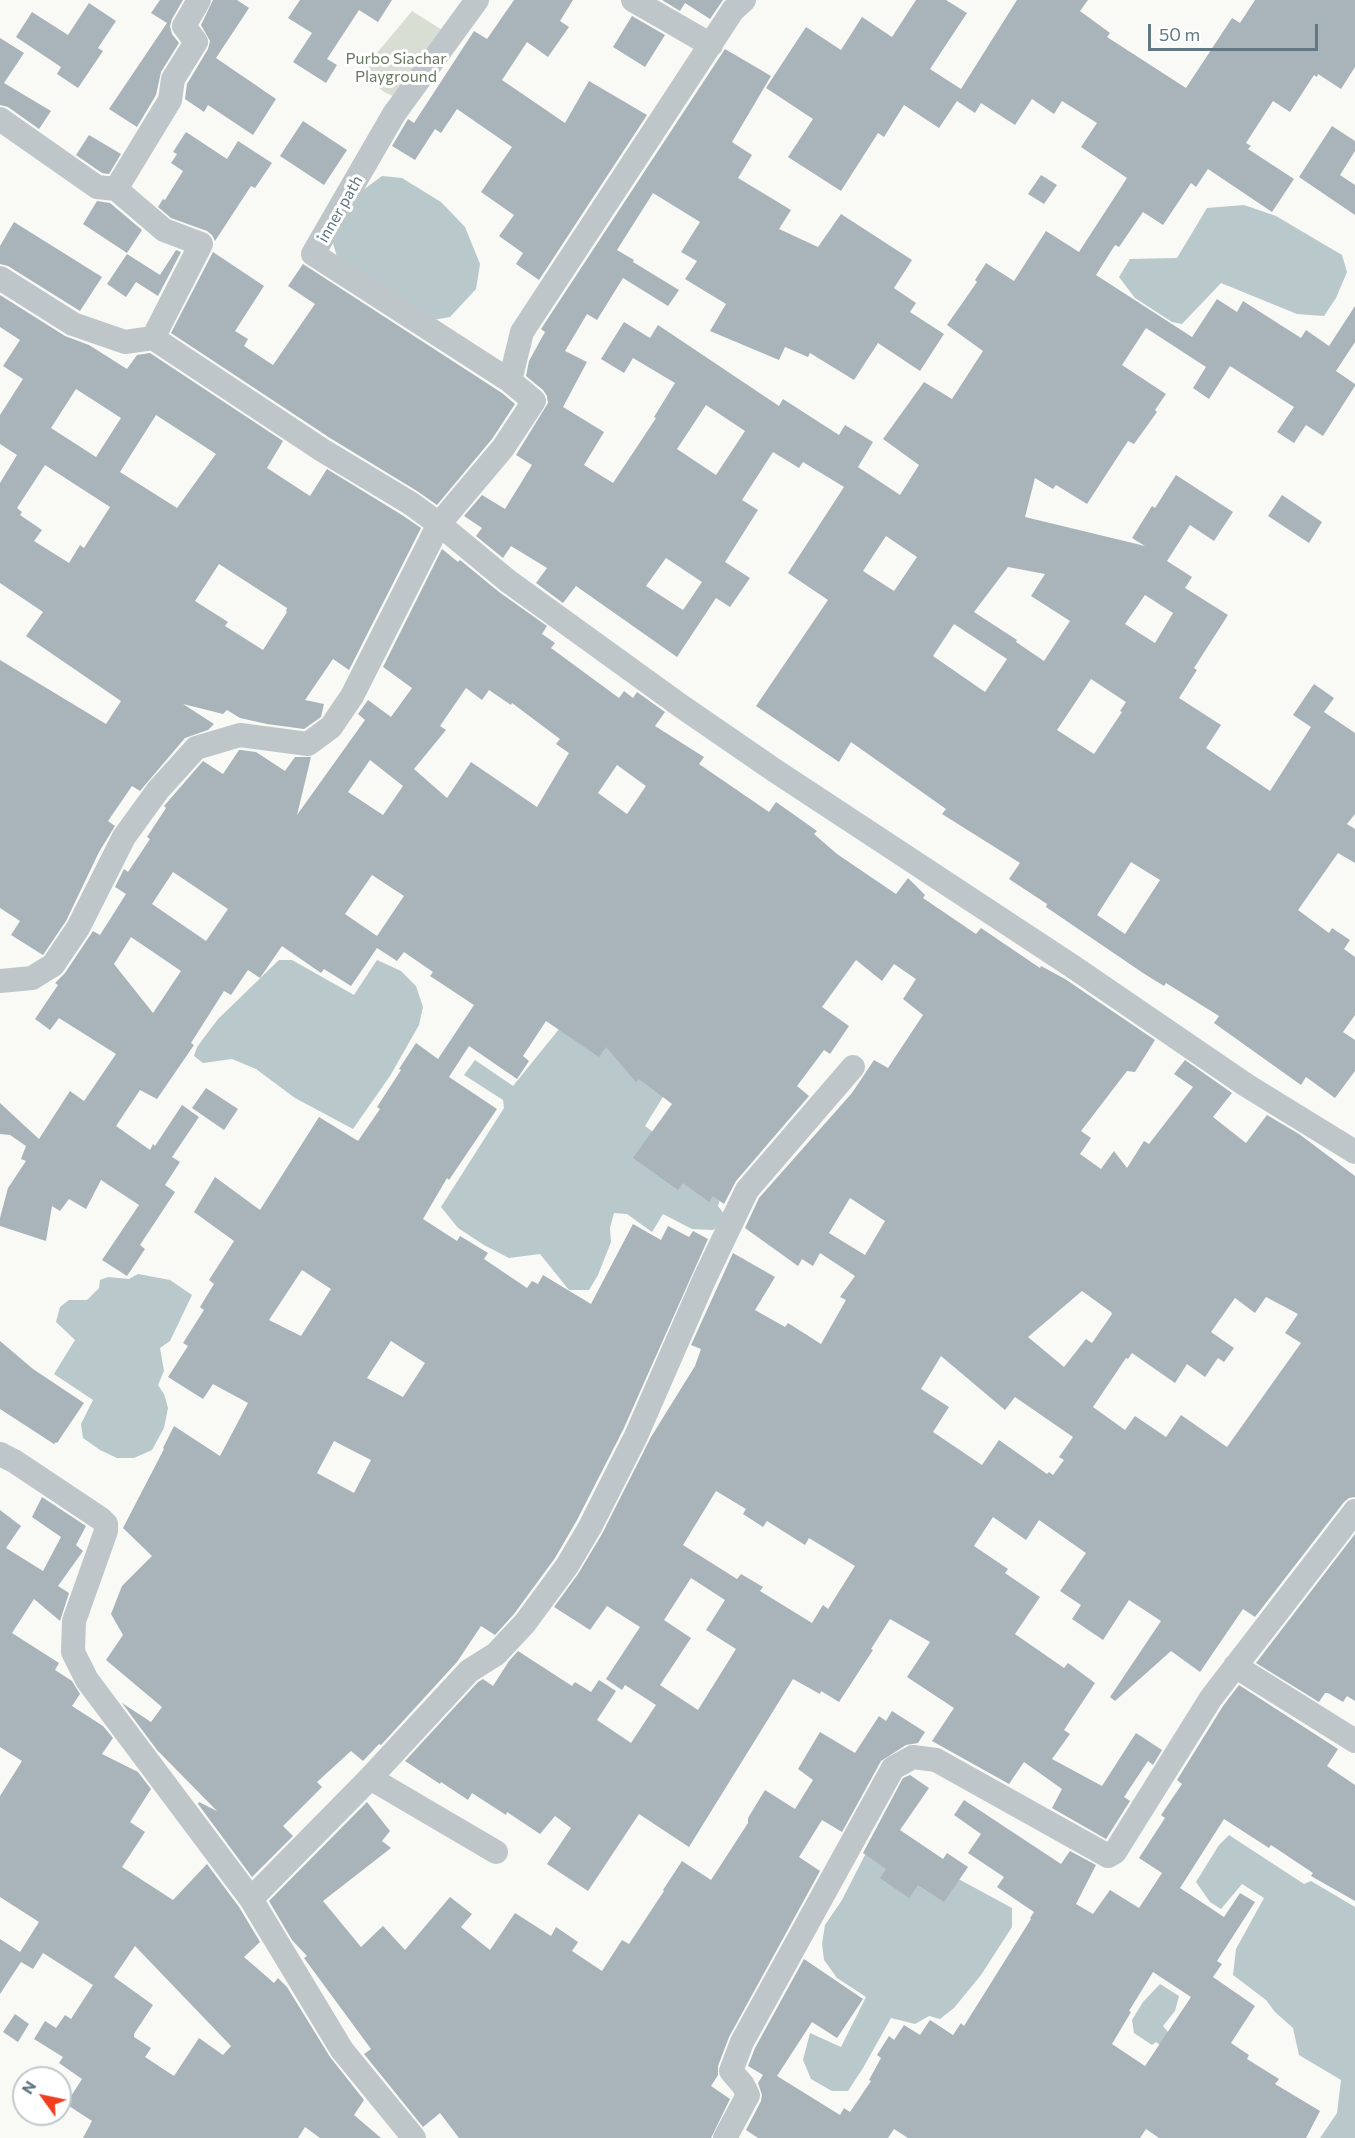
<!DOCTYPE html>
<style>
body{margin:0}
#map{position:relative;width:1355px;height:2138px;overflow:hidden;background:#f9f9f6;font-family:Commissioner,sans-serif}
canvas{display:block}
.north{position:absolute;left:12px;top:2066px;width:60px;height:60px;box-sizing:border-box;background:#fff;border:2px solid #c0c9ce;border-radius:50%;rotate:303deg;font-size:16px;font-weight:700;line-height:24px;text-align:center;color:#627884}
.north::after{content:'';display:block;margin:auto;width:21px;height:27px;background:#f03e1f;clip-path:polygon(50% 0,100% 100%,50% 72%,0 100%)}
.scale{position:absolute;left:1148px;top:24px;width:170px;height:27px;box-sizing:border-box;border:3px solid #627884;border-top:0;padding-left:8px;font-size:18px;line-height:21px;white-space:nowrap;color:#627884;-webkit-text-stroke:4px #fff;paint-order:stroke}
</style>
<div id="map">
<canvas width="1355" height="2138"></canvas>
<div class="north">N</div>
<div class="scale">50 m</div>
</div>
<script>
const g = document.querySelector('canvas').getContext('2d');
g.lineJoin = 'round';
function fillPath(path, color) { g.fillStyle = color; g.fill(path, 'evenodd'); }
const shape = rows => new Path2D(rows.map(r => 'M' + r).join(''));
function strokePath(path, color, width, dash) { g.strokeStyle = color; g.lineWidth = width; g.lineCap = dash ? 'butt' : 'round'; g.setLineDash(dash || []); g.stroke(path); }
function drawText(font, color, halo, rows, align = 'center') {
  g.font = font + ' Commissioner,sans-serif'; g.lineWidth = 6; g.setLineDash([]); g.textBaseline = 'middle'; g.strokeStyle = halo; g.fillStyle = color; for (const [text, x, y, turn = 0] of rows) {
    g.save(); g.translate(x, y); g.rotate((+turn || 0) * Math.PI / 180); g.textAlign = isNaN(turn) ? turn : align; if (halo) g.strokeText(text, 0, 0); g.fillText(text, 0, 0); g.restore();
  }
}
fillPath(shape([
 [412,11,450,35,404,101,384,92,361,72]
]), '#d9ded5');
fillPath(shape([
 [382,176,402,178,441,202,465,227,480,264,476,289,450,317,433,320,337,257,333,243,359,193],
 [1244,205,1276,216,1342,255,1347,272,1336,298,1324,316,1297,314,1221,283,1182,324,1172,322,1135,298,1119,277,1130,259,1177,258,1207,208],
 [279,960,292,960,354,995,377,960,401,971,416,986,423,1007,419,1025,390,1076,353,1129,295,1098,256,1069,232,1059,203,1063,194,1056,197,1047,218,1019],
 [568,1018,674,1079,645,1126,724,1184,718,1206,724,1214,724,1222,713,1230,692,1229,663,1214,652,1232,627,1214,614,1213,610,1228,611,1242,598,1275,589,1290,569,1290,540,1254,509,1258,484,1245,458,1228,441,1207,504,1108,503,1100,464,1075,475,1060,513,1086],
 [138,1274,170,1280,192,1295,170,1341,160,1348,164,1371,158,1385,164,1394,168,1408,164,1428,152,1450,134,1458,117,1458,100,1450,83,1438,81,1424,93,1400,54,1374,75,1340,56,1322,60,1307,69,1300,87,1300,99,1288,100,1280,108,1277,129,1279],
 [1229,1835,1304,1884,1311,1881,1355,1907,1355,2138,1320,2138,1337,2113,1341,2080,1299,2055,1293,2028,1275,2012,1266,2000,1233,1975,1236,1949,1264,1898,1242,1884,1221,1909,1210,1902,1196,1882,1219,1845],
 [868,1849,940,1869,1012,1908,1012,1927,981,1975,954,2008,940,2019,929,2016,915,2024,891,2018,863,2068,848,2091,832,2091,811,2079,803,2060,810,2033,841,2047,866,1997,837,1978,824,1960,822,1944,825,1925,842,1900],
 [1160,1984,1179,1996,1175,2011,1163,2026,1168,2032,1165,2049,1156,2042,1152,2045,1134,2033,1132,2020,1143,2002]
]), '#b8c8cb');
fillPath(shape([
 [160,0,183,0,172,19,170,26,172,34,179,43,161,72,156,95,137,127,109,109,167,23,151,13],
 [213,0,237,0,249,8,216,58,276,99,253,135,208,105,204,112,185,99,187,84,208,49,210,41,201,25],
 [300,0,392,0,378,22,359,10,327,59,337,65,326,83,293,62,312,33,288,18],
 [514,0,573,0,560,21,569,27,548,57,527,42,502,80,565,123,589,81,647,115,539,280,516,264,523,253,499,236,514,215,481,192,512,147,457,109,441,133,435,129,415,160,392,146,408,119,414,123,474,31,487,39],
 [662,0,723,0,710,19,685,3,680,11],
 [916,0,946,0,967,13,930,69,961,89,1017,0,1088,0,1080,11,1110,33,1107,37,1186,88,1232,18,1240,23,1255,0,1355,0,1355,67,1341,89,1318,74,1317,77,1314,75,1290,112,1273,101,1246,143,1251,146,1248,149,1294,179,1272,212,1208,169,1196,187,1191,183,1163,225,1143,212,1119,247,1115,245,1096,275,1192,337,1217,299,1237,312,1243,301,1301,338,1306,330,1329,346,1355,306,1355,342,1336,371,1355,384,1355,386,1323,436,1306,425,1294,443,1277,432,1294,407,1230,366,1209,399,1193,388,1206,367,1146,328,1122,365,1166,394,1155,410,1157,412,1134,444,1128,441,1087,504,1056,485,1053,489,1035,478,1025,517,1145,546,1132,538,1152,506,1155,508,1176,475,1233,512,1214,541,1190,525,1167,561,1192,577,1185,588,1228,615,1194,668,1197,670,1179,698,1221,725,1206,748,1270,791,1311,727,1293,715,1314,684,1334,698,1324,712,1355,733,1355,814,1347,824,1355,829,1355,863,1338,853,1298,910,1329,933,1332,928,1350,940,1344,949,1355,957,1355,1015,1343,1032,1355,1040,1355,1071,1335,1098,1306,1077,1301,1085,1214,1023,1219,1016,1166,983,1164,986,1143,973,1046,907,1047,904,1009,879,1020,863,942,814,946,809,851,742,839,762,756,706,828,600,788,573,844,487,803,462,799,468,773,452,742,500,758,510,725,562,750,578,730,607,716,598,677,657,576,586,563,603,536,583,547,568,511,546,503,558,476,536,482,528,464,516,482,495,505,509,532,465,516,455,548,403,547,396,543,390,526,376,529,361,545,332,541,329,725,49,771,76,732,142,752,155,738,178,791,210,779,229,818,247,841,214,912,260,894,288,916,303,910,312,944,334,920,371,878,343,854,380,810,353,808,357,785,347,779,360,710,331,726,304,685,279,697,261,681,252,700,222,653,193,617,250,634,260,633,262,679,290,668,306,623,278,597,320,587,314,565,351,587,362,563,407,604,432,584,465,613,483,656,418,654,417,675,383,633,358,624,373,601,359,624,322,650,338,658,325,779,406,783,399,839,435,845,425,873,442,858,467,900,495,919,465,883,439,924,382,952,399,983,351,947,325,977,282,975,280,986,263,1014,281,1046,231,1079,252,1127,178,1081,147,1097,123,1062,101,1054,114,1032,99,1015,125,981,103,975,113,957,101,939,128,904,105,884,137,878,133,841,191,788,157,813,119,766,88,806,27,841,50,862,17,892,37],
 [706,405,745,431,716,475,677,449],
 [886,536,917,557,894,591,863,571],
 [666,558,702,582,683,610,646,586],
 [1008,567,1045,574,1031,596,1070,621,1044,661,1016,642,1017,640,974,612],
 [1145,595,1173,613,1155,643,1125,624],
 [954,624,1007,659,985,692,933,656],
 [1091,679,1126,702,1120,711,1122,712,1094,754,1057,730],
 [1131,862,1160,880,1125,934,1097,915],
 [89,3,116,21,98,48,103,51,78,88,57,74,61,67,16,37,32,12,68,35],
 [632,16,665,35,645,67,613,47],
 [0,38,24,53,4,83,51,111,39,129,8,107,0,105],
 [303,121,347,150,324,185,280,156],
 [1332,126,1355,141,1355,151,1340,175,1355,185,1355,215,1299,177],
 [186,132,227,159,238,141,272,163,255,188,251,186,215,241,212,235,207,231,171,218,158,207,163,199,165,200,183,171,171,163,177,154,173,152],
 [89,135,121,154,109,174,102,173,76,155],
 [1041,175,1057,185,1044,204,1028,194],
 [97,201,110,203,142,230,127,253,83,224],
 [14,222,102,277,80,311,8,266,0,264,0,246],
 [176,250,181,252,158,296,136,282,126,297,107,284,127,254,160,275],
 [213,252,264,286,235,331,248,339,244,346,273,365,315,304,288,286,303,264,502,393,515,404,492,439,437,505,417,491,330,438,171,333],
 [0,295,65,336,89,345,127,369,137,355,150,353,283,441,267,468,310,496,327,469,402,515,421,528,349,670,333,659,305,700,324,704,321,717,304,729,267,724,240,718,227,710,223,714,183,704,214,724,208,730,185,738,140,791,132,786,108,821,115,826,99,852,66,921,43,955,11,935,20,921,0,908,0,660,106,724,121,701,26,636,43,612,0,583,0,483,17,455,0,444,0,415,23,379,3,366,20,340,0,327],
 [76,389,121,418,96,457,51,428],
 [156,415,216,454,177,508,120,472],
 [45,465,110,507,84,548,80,545,69,563,34,541,42,530,20,515,22,512,17,508],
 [219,564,287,608,286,611,287,612,263,650,225,626,228,622,195,601],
 [1282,495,1322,522,1309,543,1268,516],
 [442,549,458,562,460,560,499,592,547,626,542,634,555,643,551,648,619,698,624,691,633,698,637,692,665,712,655,726,704,757,699,764,769,812,776,802,817,831,814,834,837,854,896,894,908,878,925,895,923,898,976,934,981,928,1040,968,1041,966,1065,979,1155,1040,1135,1072,1127,1071,1081,1131,1091,1138,1080,1154,1101,1169,1114,1151,1127,1168,1144,1141,1149,1144,1193,1087,1174,1074,1185,1060,1232,1093,1213,1117,1246,1143,1267,1115,1299,1134,1355,1176,1355,1497,1349,1498,1344,1502,1255,1617,1243,1609,1200,1672,1171,1651,1115,1701,1110,1697,1161,1621,1129,1600,1103,1640,1072,1619,1081,1605,1060,1591,1086,1553,1039,1520,1026,1540,993,1517,974,1546,1008,1569,1005,1573,1040,1597,1015,1634,1064,1668,1068,1663,1095,1683,1064,1730,1070,1734,1052,1759,1102,1786,1136,1733,1162,1750,1153,1765,1148,1761,1124,1797,1130,1801,1106,1839,1052,1808,1062,1789,1024,1762,1009,1784,932,1741,954,1708,907,1677,930,1642,890,1619,871,1649,873,1650,839,1702,821,1691,820,1694,793,1679,689,1847,639,1814,588,1891,547,1864,571,1828,555,1816,540,1834,507,1812,506,1815,472,1793,468,1800,441,1782,440,1784,405,1761,478,1682,483,1679,493,1686,509,1661,518,1651,572,1686,575,1682,591,1692,599,1680,616,1691,597,1720,631,1743,656,1705,625,1685,622,1690,606,1679,640,1627,607,1606,590,1630,554,1607,578,1574,602,1534,651,1437,695,1366,701,1349,691,1345,733,1253,775,1277,755,1310,785,1327,788,1323,821,1344,846,1300,840,1297,855,1276,820,1253,813,1266,802,1259,798,1266,745,1228,759,1198,852,1093,874,1060,888,1068,923,1015,903,999,916,979,894,964,882,981,856,960,822,1007,849,1026,830,1054,824,1050,797,1086,809,1096,736,1181,724,1204,713,1196,709,1202,683,1183,678,1190,633,1158,672,1104,639,1079,636,1082,606,1047,599,1057,546,1021,523,1056,529,1061,517,1079,469,1046,449,1077,497,1109,449,1180,447,1178,423,1219,457,1241,460,1236,488,1253,484,1259,527,1288,532,1281,538,1284,543,1275,591,1304,633,1224,661,1240,668,1226,689,1237,693,1231,708,1239,623,1430,577,1520,555,1558,514,1614,495,1635,481,1626,457,1662,381,1745,379,1744,363,1761,351,1751,317,1782,322,1787,283,1826,293,1836,252,1877,198,1804,199,1802,217,1811,157,1750,122,1703,151,1722,162,1707,106,1660,123,1635,111,1614,122,1586,152,1556,123,1528,164,1449,163,1448,174,1426,220,1456,248,1403,213,1384,203,1399,168,1377,188,1346,183,1343,204,1310,200,1307,214,1284,209,1280,234,1241,194,1212,215,1177,260,1210,319,1117,358,1141,380,1109,377,1107,401,1070,399,1069,416,1043,438,1059,474,1005,430,976,433,972,404,952,397,961,377,948,351,986,324,969,321,973,282,946,260,978,248,970,231,995,224,991,191,1043,194,1045,157,1099,140,1090,116,1126,150,1150,153,1144,155,1146,182,1105,199,1117,172,1157,180,1162,165,1185,175,1192,140,1245,145,1249,127,1276,102,1260,139,1205,101,1180,86,1209,69,1199,60,1211,52,1206,46,1241,0,1226,0,1218,8,1188,26,1161,21,1159,26,1146,10,1135,0,1134,0,1103,39,1139,70,1091,84,1101,116,1054,59,1018,50,1030,35,1019,58,985,55,983,65,973,93,931,100,935,126,894,115,887,124,869,128,872,150,839,147,837,166,808,164,806,203,761,223,774,239,750,241,750,256,752,285,771,295,757,311,757,297,815,365,720,358,714,368,700,391,717,412,688,383,667],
 [466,688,482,700,489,690,511,705,512,703,560,739,556,744,569,753,537,807,471,762,447,798,414,769,446,730,440,726],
 [370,760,403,786,383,815,348,792],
 [617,765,646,786,627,814,598,793],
 [173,872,228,909,206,941,152,904],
 [372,875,404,896,377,936,345,914],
 [131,937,181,971,153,1013,114,964],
 [850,1198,885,1221,865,1255,829,1233],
 [302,1270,331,1289,301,1336,269,1320],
 [1082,1291,1111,1312,1112,1314,1092,1343,1086,1339,1064,1367,1028,1337],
 [1266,1297,1298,1314,1285,1333,1301,1343,1227,1447,1181,1415,1166,1437,1135,1416,1125,1430,1093,1407,1126,1358,1128,1359,1132,1353,1175,1383,1187,1364,1205,1377,1218,1358,1224,1362,1234,1348,1211,1332,1235,1298,1255,1313],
 [391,1341,425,1363,403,1397,367,1378],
 [941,1356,1005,1410,1015,1397,1073,1437,1059,1457,1064,1460,1053,1475,1049,1472,1047,1474,999,1440,982,1465,933,1432,949,1407,921,1389],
 [334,1441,371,1460,354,1493,317,1473],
 [716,1491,746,1509,743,1514,763,1527,767,1521,805,1545,809,1538,855,1566,828,1609,823,1605,812,1623,760,1591,763,1587,741,1574,737,1579,683,1545],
 [691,1578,725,1600,706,1630,736,1649,698,1710,660,1685,691,1638,664,1620],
 [206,1088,238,1109,224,1130,192,1108],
 [0,1341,33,1369,84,1403,57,1443,56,1442,54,1444,0,1409],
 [42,1497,86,1526,76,1545,83,1551,58,1586,69,1593,60,1621,34,1599,12,1633,59,1663,55,1670,72,1681,80,1694,72,1706,103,1726,113,1738,102,1754,138,1772,151,1789,130,1822,145,1832,122,1867,173,1900,207,1864,239,1907,260,1942,244,1957,274,1983,278,1978,287,1987,330,2057,364,2100,354,2115,381,2138,320,2138,305,2127,298,2138,83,2138,92,2121,66,2104,82,2079,59,2063,63,2057,34,2039,45,2021,56,2028,65,2015,71,2019,93,1985,43,1953,33,1969,21,1962,0,1994,0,1939,20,1952,39,1922,0,1897,0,1796,22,1761,0,1747,0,1510,21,1526,6,1548,43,1571,61,1537,32,1517],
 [135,1946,231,2046,223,2055,199,2038,174,2076,145,2057,151,2048,134,2037,134,2034,153,2005,114,1977],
 [1355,1534,1355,1701,1347,1696,1343,1702,1328,1693,1325,1693,1319,1702,1256,1663],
 [1239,1685,1338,1749,1327,1766,1355,1785,1355,1901,1311,1876,1313,1873,1271,1845,1269,1848,1224,1819,1180,1888,1224,1917,1240,1893,1255,1902,1217,1961,1222,1964,1213,1977,1255,2006,1231,2043,1249,2055,1247,2059,1279,2079,1275,2084,1320,2111,1306,2138,1159,2138,1146,2129,1140,2138,908,2138,894,2129,888,2138,758,2138,746,2130,761,2101,762,2095,758,2083,763,2075,748,2066,755,2048,804,1959,863,1999,837,2038,812,2022,777,2076,840,2115,844,2108,850,2112,871,2081,869,2080,881,2058,877,2055,889,2036,894,2040,904,2025,920,2035,930,2020,953,2035,961,2023,964,2026,1031,1919,1030,1918,1034,1912,997,1887,1004,1877,968,1853,981,1834,954,1815,964,1800,1061,1864,1070,1851,1096,1865,1076,1904,1093,1914,1110,1890,1139,1908,1162,1873,1139,1858,1165,1818,1161,1815,1182,1784,1177,1780,1223,1706],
 [1153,1972,1191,1997,1145,2066,1112,2044,1131,2012,1129,2011],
 [892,1711,925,1732,918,1743,906,1745,881,1761,842,1832,822,1820,799,1857,820,1871,729,2037,718,2066,718,2075,711,2086,730,2099,711,2138,459,2138,440,2113,423,2127,364,2054,371,2049,304,1958,307,1956,292,1940,269,1901,367,1802,390,1831,382,1841,391,1848,323,1901,361,1947,383,1926,405,1950,450,1897,472,1914,461,1927,490,1950,515,1913,551,1936,556,1927,578,1942,572,1951,602,1971,622,1940,629,1944,664,1891,663,1890,682,1861,711,1880,748,1823,748,1818,765,1790,795,1809,813,1780,798,1769,820,1732,855,1753,879,1716,886,1721],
 [910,1775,929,1788,900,1830,943,1859,947,1853,968,1867,944,1902,918,1885,909,1898,880,1878,886,1869,863,1853,903,1778],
 [15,2014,29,2024,18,2042,3,2032]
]), '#a8b4b9');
strokePath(shape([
 [477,0,394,114,313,254,510,381],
 [633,0,711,45],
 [0,119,97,187,116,189,164,230,201,244,153,338],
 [116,189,170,100,173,79,196,42,184,26,199,0],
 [0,278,73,324,125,342,153,338,322,450,410,503,439,524,508,581,681,706,774,770,1072,966,1246,1085,1355,1152],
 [0,981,32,978,53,965,78,928,124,837,158,790,196,748,240,735,308,744,331,727,352,696,439,524,503,448,534,401,510,381,522,332,733,10,744,0],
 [0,1454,14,1461,101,1519,106,1524,106,1531,74,1621,73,1652,87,1680,251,1899,342,2050,414,2138],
 [1235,1666,1355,1741],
 [370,1778,496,1852],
 [251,1899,370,1778,469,1671,496,1654,525,1623,567,1566,590,1527,636,1436,704,1280,747,1190,853,1067],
 [725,2138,748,2095,743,2085,731,2071,742,2042,893,1768,913,1757,936,1760,1108,1856,1115,1852,1211,1698,1355,1511]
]), '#bfc6c9', 24);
drawText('16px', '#687a61', '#fff', [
 ["Purbo Siachar",396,59],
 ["Playground",396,77]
]);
drawText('16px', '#627884', '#fff', [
 ["inner path",340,209,-60]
]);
</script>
